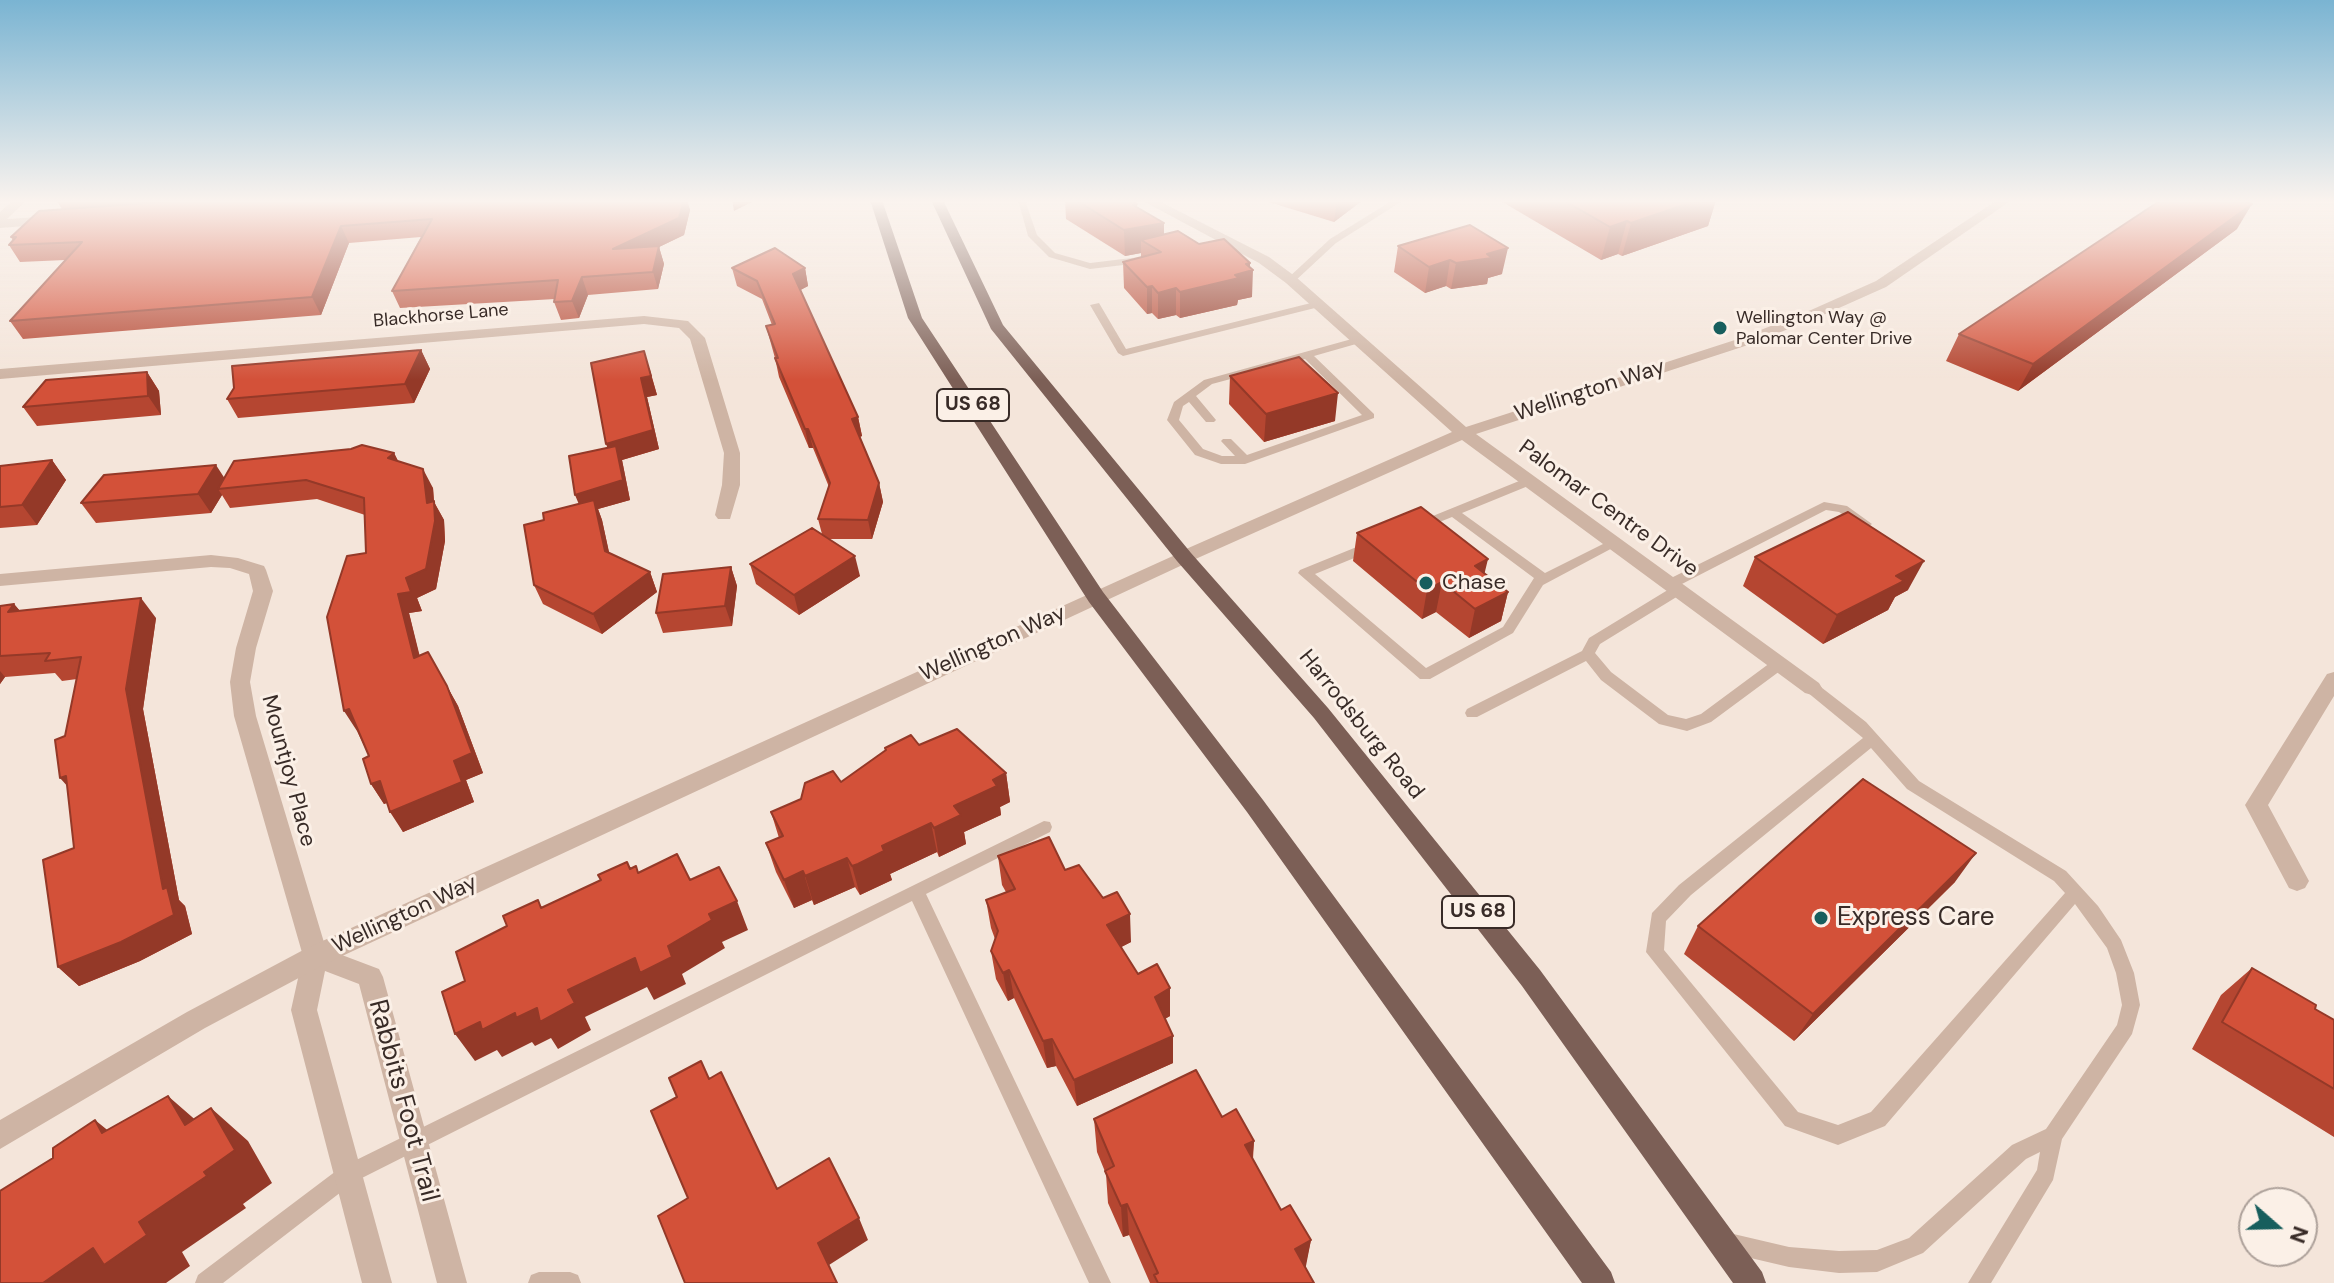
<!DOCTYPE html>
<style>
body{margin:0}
#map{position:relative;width:2334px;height:1283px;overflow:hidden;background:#f4e5da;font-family:"DM Sans",sans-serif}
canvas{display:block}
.north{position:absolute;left:2238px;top:1187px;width:80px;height:80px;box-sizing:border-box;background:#fbf0e7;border:2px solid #ada19a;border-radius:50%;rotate:110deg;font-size:22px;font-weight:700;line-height:32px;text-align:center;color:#382b27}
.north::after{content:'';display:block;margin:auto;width:28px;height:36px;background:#175e5d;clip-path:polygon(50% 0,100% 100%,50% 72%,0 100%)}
</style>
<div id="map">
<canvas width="2334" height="1283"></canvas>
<div class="north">N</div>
</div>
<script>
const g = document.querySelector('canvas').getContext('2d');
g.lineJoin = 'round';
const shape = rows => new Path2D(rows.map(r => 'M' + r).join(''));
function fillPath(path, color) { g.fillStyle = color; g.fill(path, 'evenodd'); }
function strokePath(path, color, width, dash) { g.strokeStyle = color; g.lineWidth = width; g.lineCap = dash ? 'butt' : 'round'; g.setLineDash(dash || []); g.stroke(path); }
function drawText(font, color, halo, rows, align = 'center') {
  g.font = font + ' "DM Sans",sans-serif'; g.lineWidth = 6; g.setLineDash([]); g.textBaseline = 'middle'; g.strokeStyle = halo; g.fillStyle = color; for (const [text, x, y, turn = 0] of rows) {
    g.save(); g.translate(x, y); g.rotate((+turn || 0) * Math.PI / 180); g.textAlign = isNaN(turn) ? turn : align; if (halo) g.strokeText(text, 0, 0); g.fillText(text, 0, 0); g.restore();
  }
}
fillPath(shape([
 [1018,200,1028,200,1026,203,1037,235,1055,253,1090,263,1140,257,1145,260,1140,263,1090,269,1049,257,1028,236,1018,200],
 [1393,200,1404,200,1336,243,1294,282,1288,282,1288,278,1330,239,1393,200],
 [1319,301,1323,302,1323,306,1123,356,1118,353,1090,305,1099,303,1126,349,1319,301],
 [1359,337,1363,338,1363,342,1314,356,1374,414,1374,418,1245,464,1221,464,1195,455,1167,420,1174,402,1204,380,1359,337],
 [1305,359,1362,415,1247,455,1231,439,1223,439,1221,441,1235,456,1222,456,1203,449,1179,420,1183,406,1189,402,1206,422,1214,422,1216,420,1196,396,1212,384,1305,359],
 [1529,477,1535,481,1533,484,1462,513,1545,573,1609,541,1614,540,1620,544,1543,585,1513,633,1430,679,1420,679,1298,573,1300,570,1364,544,1374,544,1375,547,1374,550,1315,574,1426,668,1503,627,1534,578,1452,517,1422,529,1416,525,1418,522,1529,477],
 [1824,502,1847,506,1872,524,1866,528,1862,527,1839,512,1826,510,1678,586,1683,587,1685,590,1683,593,1600,644,1595,653,1611,672,1668,715,1686,719,1701,714,1774,660,1784,660,1786,664,1784,668,1711,722,1687,731,1659,724,1601,680,1586,661,1477,717,1467,717,1465,713,1467,709,1582,651,1589,638,1671,588,1665,587,1663,584,1665,581,1824,502],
 [1812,683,1817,684,1866,722,1919,781,2066,871,2098,906,2121,940,2134,973,2140,1005,2132,1034,2062,1139,2053,1180,1991,1283,1968,1283,2037,1170,2040,1152,2026,1159,1923,1253,1877,1272,1839,1273,1789,1267,1725,1252,1718,1249,1715,1242,1718,1235,1725,1232,1789,1247,1839,1251,1877,1250,1909,1238,2012,1145,2046,1129,2117,1025,2122,1005,2116,973,2107,948,2075,904,1885,1126,1838,1145,1785,1126,1646,952,1652,913,1679,885,1863,738,1807,692,1805,688,1807,684,1812,683],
 [1871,748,1907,789,2054,881,2065,893,1871,1112,1838,1125,1798,1112,1664,950,1666,921,1691,895,1871,748],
 [1044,821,1050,822,1052,827,1050,832,926,894,1111,1283,1089,1283,912,901,354,1182,223,1283,195,1283,198,1275,340,1168,1044,821],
 [539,1272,570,1272,578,1275,581,1283,528,1283,531,1275,539,1272]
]), '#ceb4a4');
fillPath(shape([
 [13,200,27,200,7,219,52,216,59,220,52,224,0,228,0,212,13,200],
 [1141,200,1157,200,1269,257,1296,277,1466,427,1738,339,1811,310,1876,281,1997,200,2012,200,1886,287,1821,316,1748,345,1476,434,1819,683,1822,688,1819,693,1812,695,1805,693,1462,440,1191,561,1177,561,1175,557,1177,553,1452,432,1286,283,1259,263,1141,200],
 [644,316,688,321,705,338,740,453,740,485,730,519,718,519,715,515,722,485,724,453,690,339,679,328,644,324,0,379,0,369,644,316],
 [211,555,238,558,264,566,266,570,273,591,256,648,250,682,256,716,326,949,379,969,383,977,467,1283,437,1283,359,984,325,971,317,1010,392,1283,362,1283,291,1010,303,956,234,716,230,682,236,648,253,591,249,574,230,568,211,567,0,586,0,574,211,555],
 [2334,672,2334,696,2268,805,2309,881,2305,888,2297,891,2289,888,2245,805,2327,674,2334,672]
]), '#ceb4a4');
fillPath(shape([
 [1184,551,1193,557,1191,561,325,964,205,1028,0,1149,0,1120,187,1012,307,948,1184,551]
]), '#ceb4a4');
fillPath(shape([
 [870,200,882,200,922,318,1103,592,1263,800,1611,1272,1615,1283,1582,1283,1247,812,1089,602,908,318,870,200],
 [931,200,943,200,1003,325,1191,553,1328,708,1540,970,1762,1272,1766,1283,1733,1283,1522,986,1314,718,1177,561,991,329,931,200]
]), '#7c5f56');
fillPath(shape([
 [56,200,687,200,690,210,684,235,659,247,664,264,658,289,588,295,579,318,561,320,554,302,555,299,400,308,392,291,421,237,349,243,321,315,23,339,10,321,65,260,20,262,9,245,13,241,11,237,62,209],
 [1065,200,1131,200,1137,208,1164,223,1164,234,1199,244,1250,268,1252,297,1238,300,1237,305,1180,318,1176,315,1158,319,1152,313,1147,314,1124,288,1123,262,1141,257,1141,253,1125,256,1066,219],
 [1262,200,1363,200,1334,222],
 [1499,200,1716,200,1708,226,1622,256,1618,254,1601,260],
 [2237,229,2018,391,1946,361,1959,334],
 [1398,246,1502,274,1488,278,1487,284,1451,289,1446,286,1425,293,1394,272],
 [732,268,805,268,808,286,800,290,858,417,862,436,860,437,879,483,883,502,872,539,829,539,860,576,799,615,756,584,750,564,822,534,818,519,829,487,813,448,809,448,779,377,775,358,766,326,772,325,762,299,737,286],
 [421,350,430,369,414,403,238,418,227,399],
 [650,370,657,395,647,397,659,449,622,460,630,500,598,509,602,520,609,553,650,572,657,592,602,634,543,604,534,585,544,520,579,504],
 [147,372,159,391,161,415,37,426,23,407],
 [1230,376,1335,421,1264,442,1229,404],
 [394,453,398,461,433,488,434,502,444,520,445,541,436,589,417,598,422,611,409,613,419,655,439,672,458,706,483,773,466,780,474,802,403,832,387,803,384,804,371,784,369,756,357,731,366,553,365,515,317,499,230,508,222,495,211,513,96,523,81,503,224,478],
 [52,460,66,480,37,525,0,528,0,466],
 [1357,533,1485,574,1508,592,1501,621,1469,638,1436,612,1422,619,1353,561],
 [1755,557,1908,590,1895,597,1888,610,1823,644,1743,586],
 [731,567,737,586,732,626,663,633,656,613],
 [14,604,20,611,156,618,143,709,179,900,185,906,192,934,140,961,79,986,58,967,74,848,65,736,77,679,62,681,55,673,5,677,0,684,0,606],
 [919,745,1006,773,1010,802,1000,807,1001,815,964,832,966,844,939,857,937,852,890,874,892,880,860,895,855,887,814,905,812,900,794,908,776,872,766,843,779,838,771,812,841,782,886,751,885,748],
 [998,856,1065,870,1131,942,1121,947,1138,974,1170,988,1170,1016,1165,1019,1173,1036,1173,1063,1077,1106,1056,1066,1047,1068,1014,998,1008,1001,996,979,991,951,995,939,991,928,986,900,1006,892,1002,885],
 [1955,882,1794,1041,1684,954,1698,926],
 [2252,968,2315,1009,2334,1020,2334,1137,2192,1049,2221,995],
 [1222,1117,1254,1141,1253,1159,1281,1210,1311,1240,1305,1267,1314,1283,1150,1283,1129,1235,1123,1237,1108,1203,1106,1174,1097,1152,1094,1119]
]), '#b54631');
fillPath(shape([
 [684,200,687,200,690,210,684,235,659,247,664,264,658,289,653,272,613,249],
 [732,200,756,200,734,211],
 [1337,200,1363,200,1334,222],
 [1698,200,1716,200,1708,226,1622,256,1631,223],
 [1137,204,1138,228,1164,223,1164,249,1141,240,1141,253,1125,256,1124,230,1133,205],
 [2252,204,2237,229,2018,391,2033,364],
 [1627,221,1618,254,1601,260,1610,227],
 [341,226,349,243,321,315,312,297],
 [1508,248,1502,274,1488,278,1487,284,1451,289,1456,263],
 [1450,260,1446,286,1425,293,1429,267],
 [1250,263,1250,271,1253,270,1252,297,1238,300,1237,305,1180,318,1180,292,1235,275,1246,264],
 [805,268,808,286,797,292,793,274],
 [582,277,588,295,579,318,572,301],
 [1152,286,1152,313,1147,314,1147,287],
 [1176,288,1176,315,1158,319,1158,293],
 [421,350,430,369,414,403,405,384],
 [644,351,657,395,647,397,659,449,622,460,630,500,598,509,602,520,613,570,583,514,575,495,613,463,606,444,641,378],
 [147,372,159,391,161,415,148,396],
 [1338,393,1335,421,1264,442,1266,414],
 [858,417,862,436,856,438,852,419],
 [805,429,808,429,813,448,809,448],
 [394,453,404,473,388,458],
 [52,460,66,480,37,525,22,505],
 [216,465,229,485,218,489,222,495,211,513,198,494],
 [423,469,433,488,434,502,444,520,445,541,436,589,417,598,422,611,409,613,425,677,414,658,398,594,406,578,427,503],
 [879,483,883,502,872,539,868,520],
 [855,556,860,576,799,615,794,595],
 [1488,559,1481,588,1475,566],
 [1924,561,1908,590,1895,597,1888,610,1823,644,1837,615,1896,576],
 [731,567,737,586,732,626,725,606],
 [650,572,657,592,602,634,593,614],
 [1442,582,1436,612,1422,619,1427,590],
 [1508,592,1501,621,1469,638,1475,609],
 [141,598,156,618,143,709,179,900,185,906,192,934,140,961,79,986,58,967,163,889,126,689],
 [14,604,31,624,8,612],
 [428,652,458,706,483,773,466,780,474,802,403,832,390,812],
 [0,671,5,677,0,684],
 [349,709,362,729,357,731,344,711],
 [1006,773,1010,802,1000,807,1001,815,964,832,966,844,939,857,934,828,954,806,993,780],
 [66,776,78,798,60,778],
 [380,781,393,800,384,804,371,784],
 [931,823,937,852,890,874,892,880,860,895,852,866,882,846],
 [1976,853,1955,882,1794,1041,1813,1014],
 [847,858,855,887,814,905,805,876],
 [803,871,812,900,794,908,784,880],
 [737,901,748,930,722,942,725,948,682,974,686,984,654,1000,647,987,585,1017,591,1030,558,1049,551,1038,535,1046,532,1042,502,1057,497,1050,475,1061,455,1034,480,1022,537,1008,568,990,635,958,668,946,709,914],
 [1130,914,1131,942,1108,954,1107,925],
 [1009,970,1014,998,1008,1001,1003,973],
 [1170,988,1170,1016,1155,1024,1155,997],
 [1173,1036,1173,1063,1077,1106,1074,1080],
 [1052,1039,1056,1066,1047,1068,1043,1041],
 [168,1096,207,1130,211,1108,248,1141,272,1183,243,1204,246,1208,182,1252,190,1266,166,1283,43,1283,93,1248,139,1222,204,1172,185,1125],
 [95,1120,137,1154,102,1133],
 [1254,1141,1251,1174,1245,1145],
 [1127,1204,1129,1235,1123,1237,1121,1206],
 [859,1218,868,1240,829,1265,818,1243],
 [1311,1240,1305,1271,1295,1249]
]), '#943928');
const building = shape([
 [187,200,684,200,679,218,613,249,659,246,653,272,582,277,572,301,554,302,558,280,392,291,432,219,341,226,312,297,10,321,82,242,9,245,16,237,11,237,39,211,187,200],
 [1076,200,1131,200,1137,204,1133,205,1164,223,1124,230,1076,200],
 [1563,200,1698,200,1631,223,1627,221,1610,227,1563,200],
 [2161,200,2241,200,2252,204,2033,364,1959,334,2161,200],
 [1470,225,1508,248,1487,254,1492,258,1456,263,1450,260,1429,267,1398,246,1470,225],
 [1178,231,1199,244,1224,239,1250,263,1246,264,1253,270,1235,275,1239,278,1180,292,1176,288,1158,293,1152,286,1147,287,1123,262,1161,252,1141,240,1178,231],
 [775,248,805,268,793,274,858,417,852,419,879,483,868,520,818,519,830,483,808,429,805,429,775,358,778,358,766,326,775,324,757,281,732,268,775,248],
 [421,350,405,384,227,399,234,388,232,366,421,350],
 [644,351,651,376,641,378,653,430,606,444,591,363,644,351],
 [1299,357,1338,393,1266,414,1230,376,1299,357],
 [147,372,148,396,23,407,46,380,147,372],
 [362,445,394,453,388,458,423,469,427,503,434,501,435,521,426,569,406,578,411,592,398,594,414,658,428,652,447,686,472,753,454,761,462,782,390,812,380,781,371,784,363,759,369,756,349,709,344,711,327,617,347,556,366,553,364,498,306,480,218,489,234,461,351,449,362,445],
 [616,446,623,480,575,495,569,456,616,446],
 [52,460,22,505,0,507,0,466,52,460],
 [216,465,198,494,81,503,104,475,216,465],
 [594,500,605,551,650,572,593,614,534,585,524,525,544,520,543,513,594,500],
 [1421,507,1488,559,1475,566,1508,592,1475,609,1442,582,1427,590,1357,533,1421,507],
 [1848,512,1924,561,1896,576,1904,581,1837,615,1755,557,1848,512],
 [812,528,855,556,794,595,750,564,812,528],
 [731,567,725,606,656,613,663,574,731,567],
 [141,598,126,689,163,889,167,887,174,915,121,942,58,967,43,860,74,848,66,776,60,778,55,740,65,736,81,657,45,661,50,653,0,656,0,606,14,604,8,612,141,598],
 [957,729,1006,773,993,780,997,786,954,806,961,815,934,828,931,823,882,846,884,851,858,864,852,866,847,858,805,876,803,871,784,880,766,843,783,836,771,812,801,799,805,783,833,771,841,782,886,750,885,748,911,735,919,745,957,729],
 [1863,779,1976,853,1813,1014,1698,926,1863,779],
 [1049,837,1065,870,1079,865,1103,898,1117,892,1130,914,1107,925,1138,974,1157,964,1170,988,1155,997,1173,1036,1074,1080,1052,1039,1043,1041,1009,970,1003,973,991,951,998,931,986,900,1015,889,998,856,1049,837],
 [677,854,690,880,719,867,737,901,709,914,712,920,668,946,672,957,640,973,635,958,568,990,575,1003,540,1022,537,1008,516,1018,515,1013,482,1030,480,1022,455,1034,442,992,465,981,456,952,507,926,503,916,538,900,541,908,601,880,598,875,627,862,630,869,636,866,638,873,677,854],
 [2252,968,2316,1005,2315,1009,2334,1020,2334,1089,2222,1022,2252,968],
 [701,1061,709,1079,721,1072,777,1189,829,1158,859,1218,818,1243,837,1283,685,1283,658,1216,688,1198,651,1111,677,1097,669,1078,701,1061],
 [1196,1070,1222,1117,1236,1109,1254,1141,1245,1145,1281,1210,1290,1205,1311,1240,1295,1249,1314,1283,1158,1283,1154,1275,1158,1273,1127,1204,1121,1206,1105,1171,1114,1166,1094,1119,1196,1070],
 [168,1096,185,1125,211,1108,235,1150,204,1172,207,1176,139,1222,147,1235,104,1265,93,1248,43,1283,0,1283,0,1191,53,1158,53,1148,95,1120,102,1133,168,1096]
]);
fillPath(building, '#d35139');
strokePath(building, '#943928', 2);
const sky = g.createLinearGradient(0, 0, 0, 380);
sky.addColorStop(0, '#7ab4d2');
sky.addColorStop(0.53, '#faf3ee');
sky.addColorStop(1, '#faf3ee00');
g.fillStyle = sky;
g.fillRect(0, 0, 2334, 380);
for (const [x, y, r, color] of [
 [1720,328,8,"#175e5d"],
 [1426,583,8,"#175e5d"],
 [1821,918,8,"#175e5d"]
]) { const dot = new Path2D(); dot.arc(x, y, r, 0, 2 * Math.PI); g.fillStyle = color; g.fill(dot); strokePath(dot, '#fbf0e7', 3); }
drawText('18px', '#382b27', '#fbf0e7', [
 ["Blackhorse Lane",441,316,-5]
]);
drawText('18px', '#382b27', '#fbf0e7', [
 ["Wellington Way @",1736,318],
 ["Palomar Center Drive",1736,339]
], 'left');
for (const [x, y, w] of [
 [973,405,72],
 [1478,912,72]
]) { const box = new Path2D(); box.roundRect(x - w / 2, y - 16, w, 32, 6); g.fillStyle = '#fbf0e7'; g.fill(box); strokePath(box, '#382b27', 2); }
drawText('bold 20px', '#382b27', null, [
 ["US 68",973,405],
 ["US 68",1478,912]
]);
drawText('22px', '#382b27', '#fbf0e7', [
 ["Wellington Way",1590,391,-18],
 ["Palomar Centre Drive",1608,509,36],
 ["Wellington Way",993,644,-24],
 ["Harrodsburg Road",1361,725,51],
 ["Mountjoy Place",288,771,75],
 ["Wellington Way",405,915,-25]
]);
drawText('22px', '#382b27', '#fbf0e7', [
 ["Chase",1442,583]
], 'left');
drawText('26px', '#382b27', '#fbf0e7', [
 ["Express Care",1837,918]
], 'left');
drawText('26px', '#382b27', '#fbf0e7', [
 ["Rabbits Foot Trail",403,1101,75]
]);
</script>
